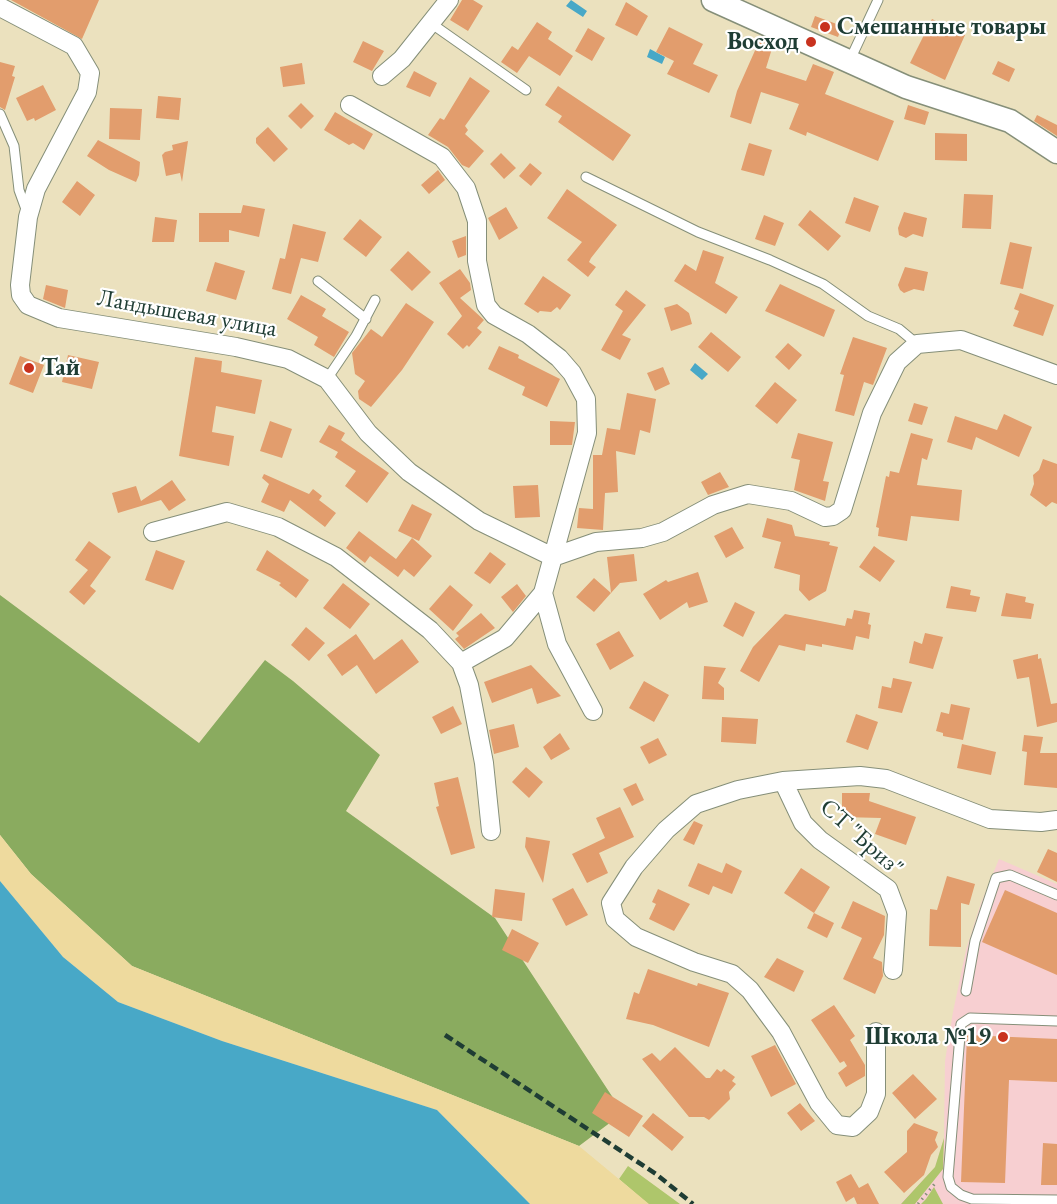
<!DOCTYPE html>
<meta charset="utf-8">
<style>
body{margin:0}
canvas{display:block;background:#ebe1be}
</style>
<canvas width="1057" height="1204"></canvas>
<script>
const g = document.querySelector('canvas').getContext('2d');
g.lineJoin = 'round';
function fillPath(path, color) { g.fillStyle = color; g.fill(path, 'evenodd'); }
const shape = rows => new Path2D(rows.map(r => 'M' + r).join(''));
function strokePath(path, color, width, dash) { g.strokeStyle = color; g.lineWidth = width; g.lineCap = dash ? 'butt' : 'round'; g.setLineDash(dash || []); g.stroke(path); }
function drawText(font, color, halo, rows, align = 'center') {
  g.font = font + ' "EB Garamond",serif'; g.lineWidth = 4.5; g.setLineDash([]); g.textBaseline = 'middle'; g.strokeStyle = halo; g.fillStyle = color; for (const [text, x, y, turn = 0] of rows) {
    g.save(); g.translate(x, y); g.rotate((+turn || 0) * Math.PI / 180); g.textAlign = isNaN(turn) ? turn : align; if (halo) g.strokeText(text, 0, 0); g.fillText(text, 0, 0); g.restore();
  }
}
fillPath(shape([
 [999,859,1057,884,1057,1204,900,1204,935,1167,944,1138,945,1061,953,1012,966,950,981,903]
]), '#f7cfd1');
fillPath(shape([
 [944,1138,943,1169,915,1204,901,1204,935,1167],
 [628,1166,680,1204,648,1204,619,1179],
 [934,1187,943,1204,921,1204,926,1199]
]), '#aec66b');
fillPath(shape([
 [0,595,199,743,265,660,293,681,380,755,346,811,495,918,623,1113,579,1146,132,966,31,874,0,835]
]), '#8aab5f');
fillPath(shape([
 [0,835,31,874,132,966,579,1146,649,1204,530,1204,437,1110,222,1041,118,1002,63,957,0,881]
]), '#eeda9e');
fillPath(shape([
 [571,0,587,11,583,17,566,6],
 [650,49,665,57,662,64,647,57],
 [695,363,708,374,702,380,690,370],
 [0,881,63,957,118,1002,222,1041,437,1110,530,1204,0,1204]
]), '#48a8c7');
fillPath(shape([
 [11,0,99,0,82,39],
 [462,0,473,0,483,6,468,31,450,20],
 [626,2,648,16,637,36,615,25],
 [815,16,842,26,838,37,811,27],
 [932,19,965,35,945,80,910,63],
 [537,22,552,32,548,39,573,56,560,76,529,56,517,73,501,62,512,46,518,50],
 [669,27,703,44,693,64,718,75,709,93,667,74,674,61,656,52],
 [588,28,605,38,592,61,575,51],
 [761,37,774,42,766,68,806,81,813,64,834,72,825,94,894,121,878,161,807,132,806,136,789,129,799,104,761,92,751,124,730,117,737,91],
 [363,41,384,51,372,71,353,62],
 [998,61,1015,69,1009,82,992,74],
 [0,62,15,66,12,76,15,77,5,110,0,107],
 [302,63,305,84,283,87,280,67],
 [414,71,437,83,430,97,406,87],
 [470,77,490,91,465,126,468,130,465,134,484,151,469,168,462,165,448,147,428,135,440,118,444,120],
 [43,85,56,110,35,121,34,118,27,121,16,98],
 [558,86,631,135,613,161,558,122,562,116,545,105],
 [158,96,181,98,179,120,156,118],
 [301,103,314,116,301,129,288,116],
 [908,105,929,112,925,125,904,119],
 [110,108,142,109,140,140,109,139],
 [335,112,373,134,364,150,353,143,349,145,324,130],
 [1037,115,1057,125,1057,136,1034,121],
 [268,127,288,149,274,162,256,143,256,138],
 [935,133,967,134,967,161,935,160],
 [98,140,140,162,139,175,136,182,109,170,87,156],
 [188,141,182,182,180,173,166,176,162,155,165,152,173,150,172,145],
 [749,143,772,150,764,176,741,170],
 [501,153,516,168,504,179,490,164],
 [530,163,542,173,531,186,519,176],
 [438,170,445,180,429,194,421,185],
 [77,181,95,195,80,216,62,202],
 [567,189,617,225,591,258,589,262,596,267,588,277,567,260,582,242,547,218],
 [964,194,993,195,991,229,962,228],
 [854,197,879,206,870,232,845,223],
 [243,205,265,209,259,237,229,230,229,242,199,242,199,213,241,213],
 [506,207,518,228,499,240,488,218],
 [810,210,841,236,828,251,798,225],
 [904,212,927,218,923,237,913,234,906,238,899,235,898,228],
 [764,215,784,223,775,246,755,239],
 [155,217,177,220,174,242,152,242],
 [360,219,382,237,366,257,343,239],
 [293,224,326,232,318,262,301,258,291,294,272,289,280,258,285,259],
 [466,236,466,255,458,258,452,241],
 [1010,242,1032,247,1023,289,1000,284],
 [703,250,724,257,715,283,738,297,726,314,674,281,685,264,696,271],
 [408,251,431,272,412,291,390,270],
 [215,262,245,271,236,300,206,291],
 [905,267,928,272,924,291,914,289,904,293,900,290,898,285],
 [460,269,470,283,471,290,460,298,484,320,477,328,482,332,469,347,467,345,463,349,447,334,462,316,439,283],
 [543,276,571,295,560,310,557,307,551,312,540,311,538,313,524,304],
 [780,284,835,310,824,337,765,311],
 [46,285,68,290,65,308,43,299],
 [626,290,646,305,622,335,631,339,620,360,601,350,623,311,615,305],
 [1020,293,1054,305,1043,336,1013,326,1019,311,1014,309],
 [301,295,326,309,322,316,349,332,334,357,314,345,318,337,287,319],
 [406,303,434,322,402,370,371,407,359,399,358,391,365,381,355,374,352,353,371,329,382,337],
 [677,304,689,313,692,324,671,331,664,308],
 [711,332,741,357,728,372,698,347],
 [853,337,887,348,873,385,864,382,854,416,835,411,844,375,840,374],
 [788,343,802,355,789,370,775,357],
 [499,346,519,355,518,358,560,379,547,407,522,395,525,387,488,369],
 [68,355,99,362,92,389,62,382],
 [20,356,44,365,33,393,9,384],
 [195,357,222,361,221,372,262,380,255,414,216,406,212,432,234,436,229,466,179,456],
 [663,367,670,384,655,391,647,373],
 [775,382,797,400,777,424,755,406],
 [627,393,656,399,650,433,640,430,635,455,616,451,618,492,605,493,603,530,577,528,579,508,593,509,593,455,602,455,607,428,620,430],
 [914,403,928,407,922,425,908,421],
 [1004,414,1032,427,1019,457,976,437,972,450,947,442,955,416,997,430],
 [270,421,292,429,282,458,260,451],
 [550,421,575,422,572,445,550,445],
 [329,425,345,433,341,440,389,473,367,503,345,486,356,471,335,457,338,452,319,442],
 [798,433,833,442,823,481,829,482,825,501,794,490,800,460,791,458],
 [911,433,933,439,927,460,922,458,917,485,962,490,959,521,911,516,907,541,878,536,879,528,876,527,886,476,889,477,890,471,899,473],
 [1043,459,1057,464,1057,504,1052,502,1046,507,1030,495,1034,484,1033,475,1039,470],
 [720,472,729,487,708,495,701,482],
 [264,474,309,494,313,489,322,496,319,500,336,513,325,527,290,500,284,512,261,502,269,484,262,478],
 [172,480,186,500,169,511,161,500,118,513,112,493,136,486,141,501],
 [538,485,540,517,515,518,513,486],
 [412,504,432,514,419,541,398,531],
 [767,518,792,525,795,536,830,542,829,545,838,547,826,591,809,601,799,590,800,575,774,568,781,542,762,537],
 [732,527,744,548,726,558,714,536],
 [359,531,396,559,412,538,432,556,414,577,404,569,398,577,370,556,365,563,346,548],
 [89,541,111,557,90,586,96,591,84,605,69,592,88,570,75,560],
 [874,546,895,561,880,582,859,567],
 [156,550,185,561,173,590,145,580],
 [267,550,309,580,296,598,279,585,281,583,256,570],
 [490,552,506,564,490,584,474,573],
 [634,554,637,581,620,583,611,593,607,557],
 [698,572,708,602,689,608,687,602,660,620,643,594,666,580,668,582],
 [594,578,611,593,594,612,576,597],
 [343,583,370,604,350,629,323,608],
 [517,584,526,596,513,612,501,597],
 [450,585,473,605,453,631,429,609],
 [951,586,971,590,970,595,980,597,976,612,946,608],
 [1006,593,1026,597,1025,602,1034,604,1031,619,1001,616],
 [735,602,755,612,743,637,723,626],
 [854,610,870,613,868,624,871,625,869,639,856,636,853,650,822,644,822,647,806,644,805,651,779,645,759,682,740,671,753,647,785,614,845,626,847,618,852,619],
 [481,613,495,628,464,649,455,639,459,636,456,633],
 [306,627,325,643,309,661,291,645],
 [619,631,634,656,610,670,596,644],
 [925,633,943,637,933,669,909,663,914,641,922,644],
 [356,634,374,660,402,639,419,662,376,694,357,665,342,676,327,655],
 [1038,654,1038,659,1041,658,1051,704,1057,703,1057,722,1037,727,1029,677,1017,679,1013,660],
 [531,665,561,696,537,704,532,688,492,703,484,682],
 [704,666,726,668,718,683,724,688,724,700,702,699],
 [893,678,912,682,902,713,878,708,882,686,891,688],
 [644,681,669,695,654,722,629,708],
 [951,704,970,708,963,740,943,736,943,733,936,731,941,712,949,714],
 [453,706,462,724,441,734,432,717],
 [856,714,878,722,868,750,846,742],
 [722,717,758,719,756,744,721,742],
 [514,724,519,747,494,754,489,730],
 [560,733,570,749,551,760,543,747],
 [1024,735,1043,737,1040,753,1057,753,1057,788,1024,785,1027,752,1022,751],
 [658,738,667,755,649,764,640,747],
 [962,744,996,752,991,775,957,768],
 [526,767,543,782,529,798,512,782],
 [458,777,475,848,451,855,436,807,439,806,434,783],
 [636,783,644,800,632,806,623,789],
 [842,793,870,793,869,801,916,817,906,845,875,834,881,818,842,817],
 [620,807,634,837,599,853,608,873,587,883,572,854,605,838,596,818],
 [694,821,703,825,694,845,683,840],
 [526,837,550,841,543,883,525,847],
 [1048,849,1057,853,1057,882,1037,872],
 [698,863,722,873,726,863,742,871,732,894,713,886,709,895,688,886],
 [801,868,830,887,814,913,784,893],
 [947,876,975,884,969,905,961,903,961,947,929,946,930,909,937,910],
 [573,888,588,915,566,926,552,899],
 [495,889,525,893,522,921,492,917],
 [658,889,690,904,674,931,649,919,656,904,652,902],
 [1005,890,1057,913,1057,975,982,942],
 [853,901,885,916,884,935,873,958,882,962,883,976,875,994,843,979,862,938,841,928],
 [814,913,834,923,827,938,807,928],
 [512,929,539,943,528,963,502,950],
 [777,958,804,971,794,992,764,977],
 [648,969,697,986,698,983,729,993,709,1047,653,1025,626,1019,634,992,639,994],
 [834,1005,855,1036,850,1040,865,1065,865,1076,846,1087,838,1073,847,1066,844,1061,840,1063,811,1020],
 [967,1035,1057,1039,1057,1082,1009,1080,1005,1183,961,1182],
 [775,1045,796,1084,771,1097,751,1056],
 [675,1047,706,1078,710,1078,717,1069,721,1072,724,1069,735,1077,732,1081,736,1084,729,1092,730,1099,709,1120,704,1117,689,1117,642,1059,652,1053,660,1061],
 [913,1074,937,1099,915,1119,892,1093],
 [605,1092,643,1116,629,1137,592,1113],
 [800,1103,815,1121,801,1131,787,1113],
 [653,1113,684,1137,672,1151,642,1126],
 [914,1123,938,1132,935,1140,938,1147,931,1155,924,1175,904,1193,884,1172,907,1152,907,1131],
 [1043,1143,1057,1144,1057,1185,1041,1185],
 [851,1174,859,1188,868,1183,879,1204,857,1204,854,1197,846,1202,836,1182]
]), '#e29d6d');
const service = shape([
 [432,24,526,90],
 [849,62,878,0],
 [0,114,14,146,19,190,27,212],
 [586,177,698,232,770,260,823,284,868,316,899,329,917,344],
 [318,281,366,319],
 [327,379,356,336,375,300],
 [966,991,975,941,996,878,1010,875,1057,895],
 [1057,1021,970,1018,961,1024,948,1177,951,1187,961,1195,972,1199,1057,1200]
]);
const minor = shape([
 [0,7,74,46,90,73,87,92,36,189,28,217,20,285,21,295,28,305,59,318,236,347,288,359,327,379,368,433,409,472,479,521,553,557,596,542,642,538,663,532,713,505,748,494,791,501,825,517,833,516,842,510,872,413,897,362,917,344,961,340,1057,375],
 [382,76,402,59,449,0],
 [350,105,442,157,466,188,477,221,477,261,486,305,494,315,528,334,559,358,572,373,586,399,587,433,543,593,557,644,593,711],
 [153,532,227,512,278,527,336,557,430,630,461,663,469,685,484,763,491,831],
 [461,663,505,638,543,593],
 [783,781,803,823,820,840,888,889,897,913,893,970],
 [876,1032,876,1094,869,1112,853,1127,837,1125,819,1103,781,1032,750,990,732,974,694,962,636,937,615,919,611,903,634,867,666,830,696,804,738,790,783,781,860,776,886,779,990,819,1041,822,1057,820]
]);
const tertiary = shape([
 [713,0,906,87,1010,121,1057,152]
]);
strokePath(service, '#858f79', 11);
strokePath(minor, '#858f79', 20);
strokePath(tertiary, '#858f79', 25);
strokePath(shape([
 [918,1204,937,1181]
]), '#858f79', 3, [1.5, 4.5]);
strokePath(service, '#fff', 9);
strokePath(minor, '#fff', 18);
strokePath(tertiary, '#fff', 22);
strokePath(shape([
 [445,1035,656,1174,693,1204]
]), '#1f3d34', 4.5, [9, 4.5]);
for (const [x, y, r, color] of [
 [825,27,6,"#c8321e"],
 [811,42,6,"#c8321e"],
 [29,368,6,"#c8321e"],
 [1003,1037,6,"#c8321e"]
]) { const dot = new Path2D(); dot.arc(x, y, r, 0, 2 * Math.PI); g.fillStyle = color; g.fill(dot); strokePath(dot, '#fff', 2); }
drawText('bold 24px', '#1f3d34', '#fff', [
 ["Смешанные товары",837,27],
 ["Восход",799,42,"right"],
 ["Тай",41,368],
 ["Школа №19",991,1037,"right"]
], 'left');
drawText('24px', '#1f3d34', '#fff', [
 ["Ландышевая улица",187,314,10],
 ["СТ \"Бриз\"",861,838,42]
]);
</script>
